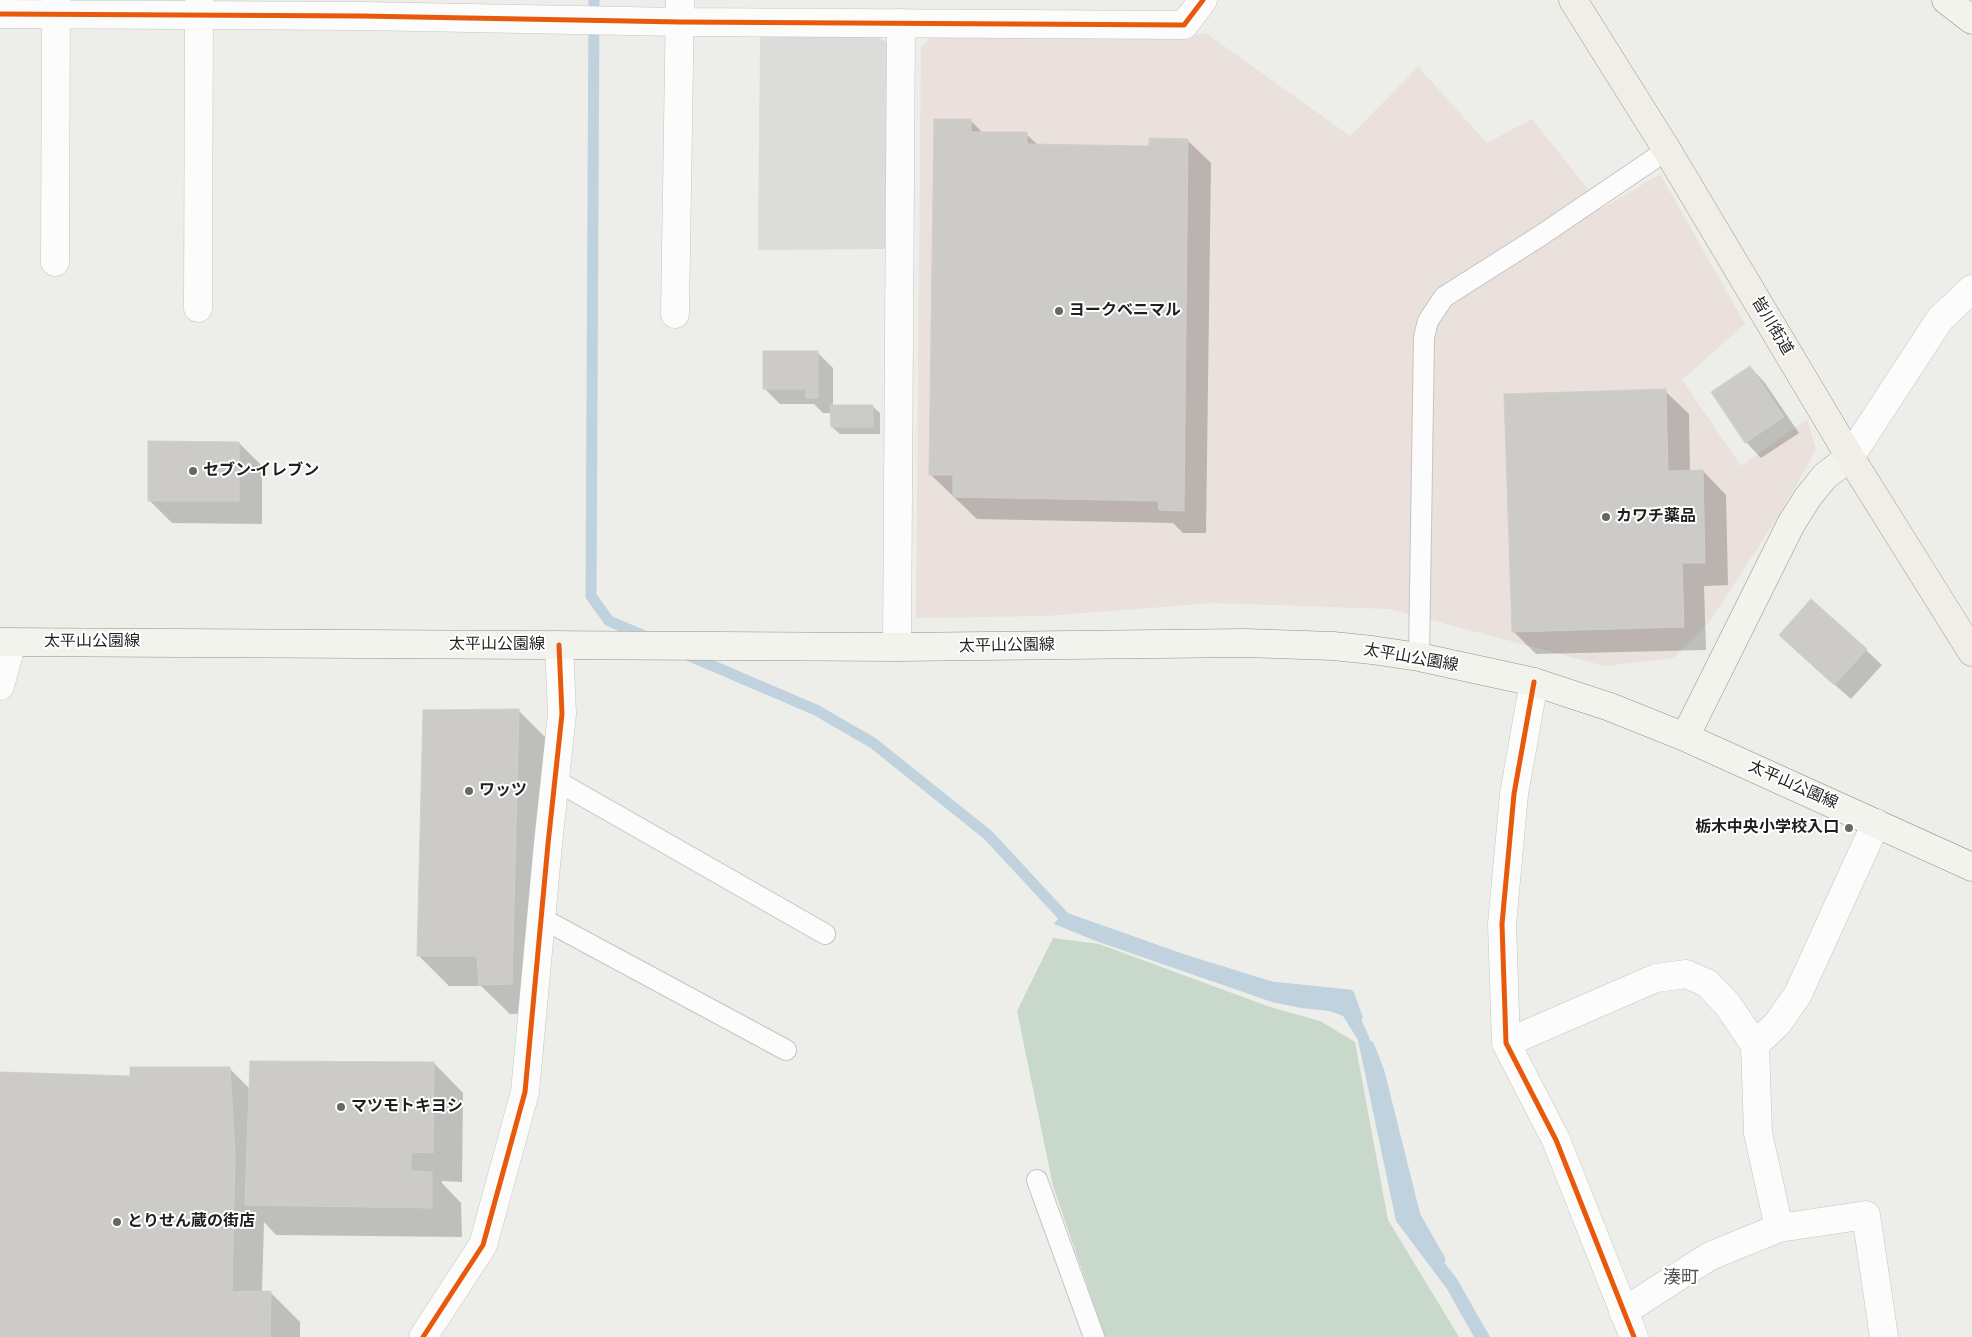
<!DOCTYPE html>
<meta charset="utf-8">
<style>
body{margin:0}
canvas{display:block;background:#edede9}
</style>
<canvas width="1972" height="1337"></canvas>
<script>
const g = document.querySelector('canvas').getContext('2d');
g.lineJoin = 'round';
function fillPath(path, color) { g.fillStyle = color; g.fill(path, 'evenodd'); }
const shape = rows => new Path2D(rows.map(r => 'M' + r).join(''));
function strokePath(path, color, width, dash) { g.strokeStyle = color; g.lineWidth = width; g.lineCap = dash ? 'butt' : 'round'; g.setLineDash(dash || []); g.stroke(path); }
function drawText(font, color, halo, rows, align = 'center') {
  g.font = font + ' "Archivo Narrow","Noto Sans JP",sans-serif'; g.lineWidth = 4; g.setLineDash([]); g.textBaseline = 'middle'; g.strokeStyle = halo; g.fillStyle = color; for (const [text, x, y, turn = 0] of rows) {
    g.save(); g.translate(x, y); g.rotate((+turn || 0) * Math.PI / 180); g.textAlign = isNaN(turn) ? turn : align; if (halo) g.strokeText(text, 0, 0); g.fillText(text, 0, 0); g.restore();
  }
}
fillPath(shape([
 [873,34,888,43,885,249,758,250,760,35]
]), '#dcdcda');
fillPath(shape([
 [1207,34,1350,136,1418,67,1487,143,1532,119,1603,208,1660,174,1745,324,1682,380,1741,466,1807,419,1816,450,1781,512,1710,621,1673,658,1605,666,1390,609,1214,603,1045,616,916,618,921,47,931,37]
]), '#eae0dc');
fillPath(shape([
 [1053,938,1099,944,1270,1007,1320,1021,1355,1042,1388,1220,1459,1337,1105,1337,1053,1186,1017,1011]
]), '#c8d8cb');
fillPath(shape([
 [1064,911,1103,932,1283,992,1329,996,1341,998,1352,1004,1358,1012,1369,1037,1410,1218,1457,1279,1490,1337,1474,1337,1447,1289,1396,1221,1358,1040,1343,1016,1330,1011,1301,1008,1272,1002,1096,941,1054,924]
]), '#bfd2de');
fillPath(shape([
 [970,120,983,133,1026,134,1038,145,1150,147,1187,140,1211,163,1206,533,1183,533,1173,523,977,519,931,475],
 [817,352,833,368,833,407,872,406,880,413,880,434,840,434,832,427,832,413,823,413,814,404,780,404,765,389],
 [1750,367,1765,383,1799,433,1761,458,1746,442,1712,392],
 [1665,391,1689,414,1690,472,1703,471,1726,495,1728,585,1704,586,1706,650,1536,654,1513,631],
 [239,443,262,466,262,524,172,523,149,500],
 [1866,650,1882,665,1851,699,1796,651],
 [518,710,548,740,541,1013,510,1014,481,986,449,986,419,956],
 [434,1063,463,1093,462,1182,442,1181,442,1183,461,1203,462,1237,276,1235,264,1222,262,1292,270,1292,300,1322,300,1337,0,1337,0,1073,132,1077,229,1068,250,1089]
]), '#0003');
strokePath(shape([
 [594,0,591,596,609,621,647,637],
 [685,654,816,710,873,743,988,835,1065,918,1181,959,1271,987,1349,995,1357,1017],
 [1369,1046,1379,1072,1415,1216,1440,1260]
]), '#bfd2de', 11);
const building = shape([
 [934,119,971,119,971,132,1027,132,1027,144,1149,146,1149,138,1188,139,1184,511,1159,510,1158,501,953,497,953,475,929,475,934,119],
 [763,351,818,351,818,398,806,398,806,389,763,389,763,351],
 [1750,366,1784,417,1745,443,1711,392,1750,366],
 [1666,389,1668,471,1703,470,1705,563,1682,563,1684,627,1512,632,1504,394,1666,389],
 [830,405,873,405,873,427,831,427,830,405],
 [148,441,239,442,239,501,148,501,148,441],
 [1811,599,1867,649,1834,685,1779,635,1811,599],
 [519,709,512,984,479,985,477,956,417,956,423,710,519,709],
 [250,1061,434,1062,433,1153,412,1152,410,1171,432,1172,432,1208,245,1205,250,1061],
 [130,1067,230,1067,235,1154,232,1292,271,1291,270,1337,0,1337,0,1072,130,1076,130,1067]
]);
fillPath(building, '#cccbc8');
strokePath(building, '#d0cfca', 1);
const lane = shape([
 [1419,657,1424,337,1428,321,1444,297,1540,236,1667,150],
 [555,780,825,934],
 [541,918,786,1050],
 [1037,1180,1094,1337]
]);
const street = shape([
 [0,14,362,16,680,22,1184,25,1203,0],
 [55,262,56,0],
 [198,308,199,0],
 [675,314,680,0],
 [1850,457,1940,319,1972,289],
 [897,647,901,23],
 [1534,682,1514,794,1502,924,1506,1043,1556,1140,1634,1337],
 [0,686,12,642],
 [1506,1043,1656,978,1686,974,1707,983,1727,1004,1755,1045,1758,1133,1779,1228],
 [1755,1045,1778,1023,1798,994,1876,823],
 [1623,1312,1710,1256,1779,1228,1866,1215,1884,1337],
 [423,1337,483,1245,525,1092,548,844,562,714,559,645]
]);
const secondary = shape([
 [1946,0,1972,20],
 [0,642,897,647,1245,643,1333,646,1372,650,1419,657,1534,682,1610,707,1685,737,1972,867],
 [1685,737,1791,524,1808,497,1825,476,1850,457]
]);
const primary = shape([
 [1573,0,1667,150,1850,457,1972,652]
]);
strokePath(lane, '#c4c4c2', 22);
strokePath(street, '#c4c4c2', 29);
strokePath(secondary, '#919682', 29);
strokePath(primary, '#a29d87', 29);
strokePath(lane, '#fcfcfc', 20);
strokePath(street, '#fcfcfc', 28);
strokePath(secondary, '#f1f3ec', 28);
strokePath(primary, '#f0eee6', 28);
strokePath(shape([
 [0,14,362,16,680,22,1184,25,1203,0],
 [1534,682,1514,794,1502,924,1506,1043,1556,1140,1634,1337],
 [423,1337,483,1245,525,1092,548,844,562,714,559,645]
]), '#e8590c', 5);
for (const [x, y, r, color] of [
 [1059,311,5,"#676766"],
 [193,471,5,"#676766"],
 [1606,517,5,"#676766"],
 [469,791,5,"#676766"],
 [1849,828,5,"#676766"],
 [341,1107,5,"#676766"],
 [117,1222,5,"#676766"]
]) { const dot = new Path2D(); dot.arc(x, y, r, 0, 2 * Math.PI); g.fillStyle = color; g.fill(dot); strokePath(dot, '#fff', 2); }
drawText('bold 16px', '#1f1f1f', '#fff', [
 ["ヨークベニマル",1069,311],
 ["セブン-イレブン",203,471],
 ["カワチ薬品",1616,517],
 ["ワッツ",479,791],
 ["栃木中央小学校入口",1839,828,"right"],
 ["マツモトキヨシ",351,1107],
 ["とりせん蔵の街店",127,1222]
], 'left');
drawText('16px', '#1f1f1f', '#fff', [
 ["皆川街道",1772,326,59],
 ["太平山公園線",92,642],
 ["太平山公園線",497,645],
 ["太平山公園線",1007,646,-1],
 ["太平山公園線",1411,658,10],
 ["太平山公園線",1793,785,24]
]);
drawText('18px', '#525252', '#fff', [
 ["湊町",1681,1278]
]);
</script>
